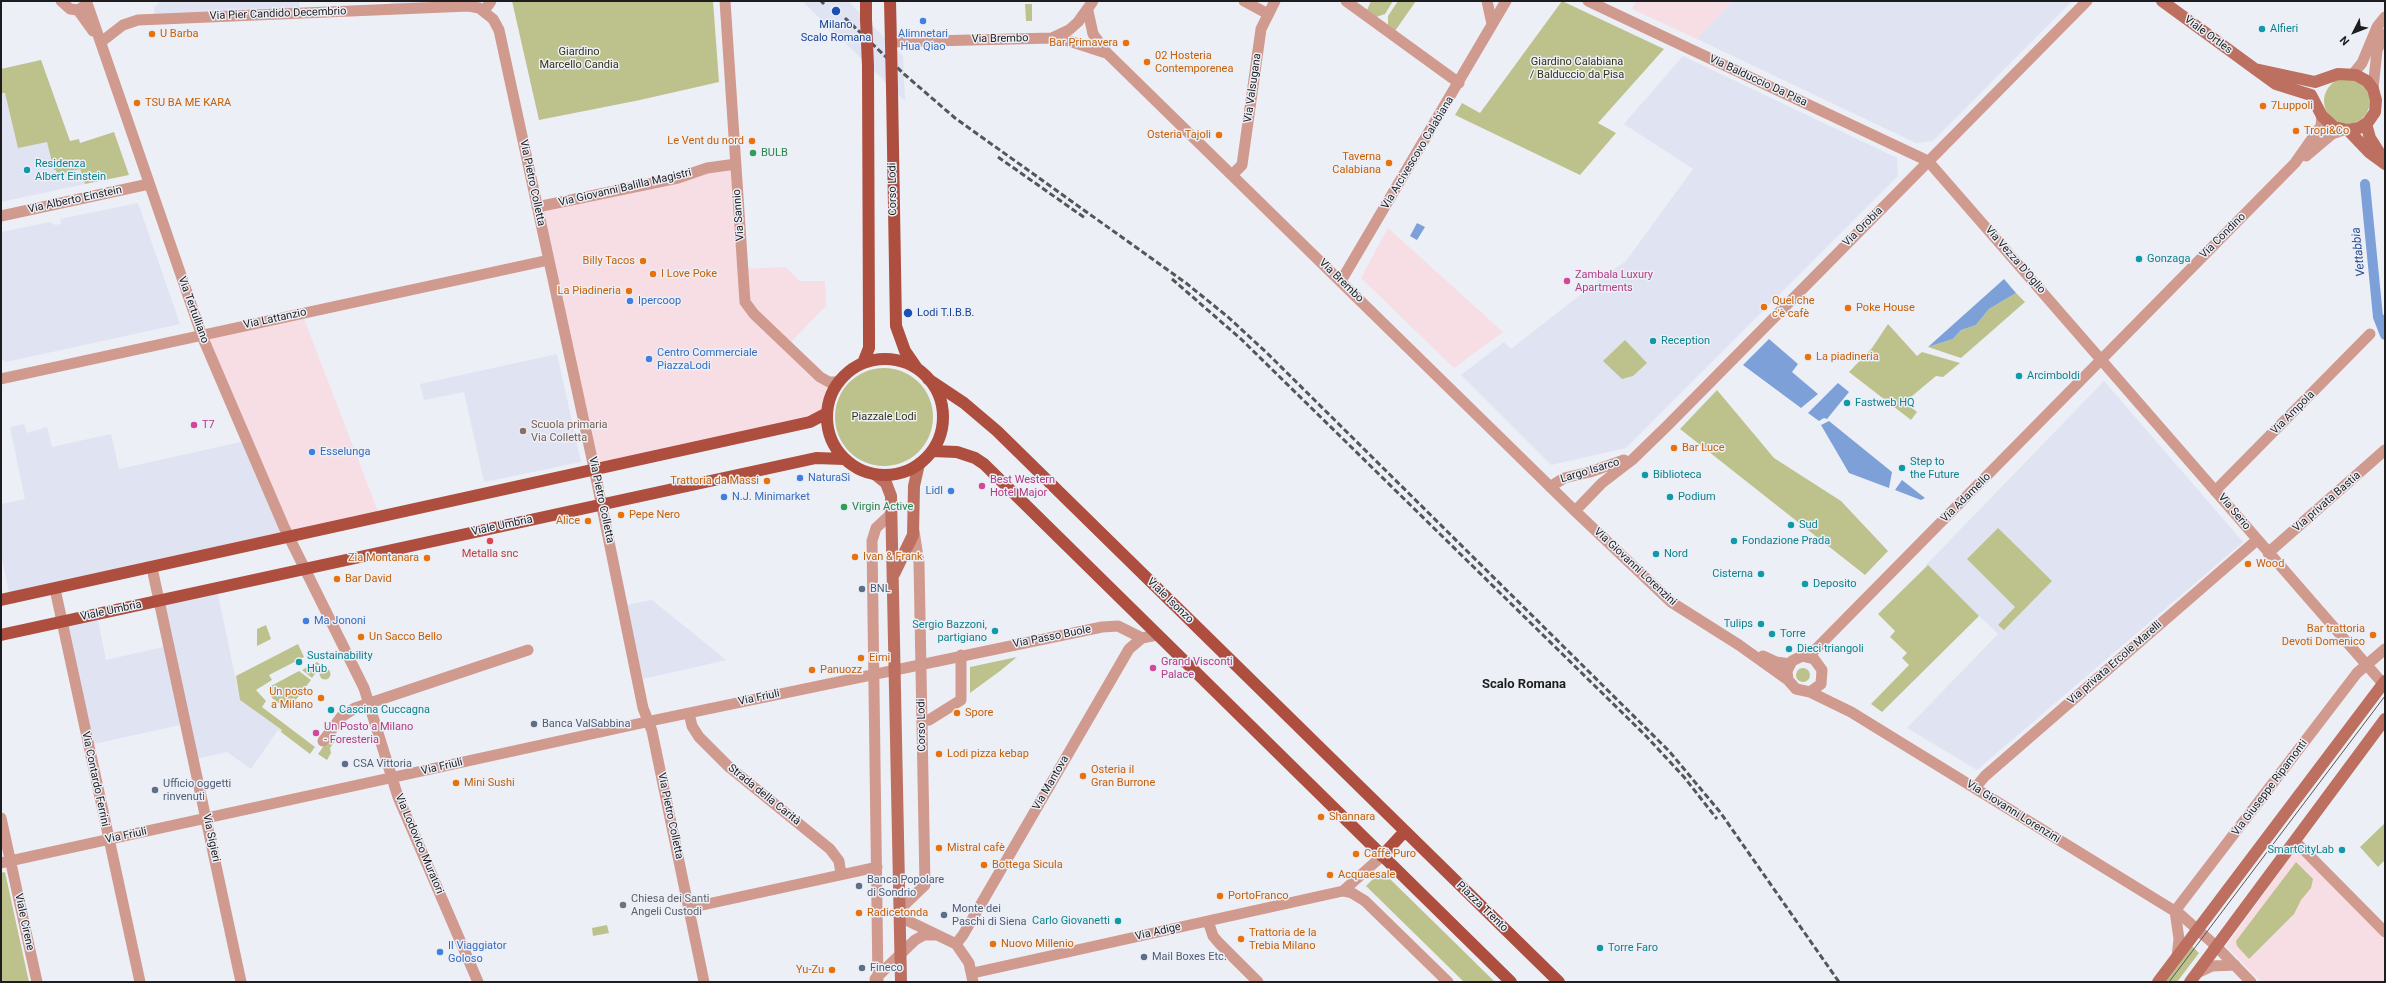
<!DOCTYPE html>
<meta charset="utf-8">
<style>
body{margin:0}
#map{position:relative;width:2386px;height:983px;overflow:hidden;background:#edeff6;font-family:Roboto,sans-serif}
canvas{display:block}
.frame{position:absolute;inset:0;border:2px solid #1d1d20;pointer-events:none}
.north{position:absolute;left:2334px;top:12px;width:40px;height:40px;-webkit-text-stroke:3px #edeff6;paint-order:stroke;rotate:228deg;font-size:11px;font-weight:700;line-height:16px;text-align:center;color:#1d1d20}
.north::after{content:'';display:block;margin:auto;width:14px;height:18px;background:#1d1d20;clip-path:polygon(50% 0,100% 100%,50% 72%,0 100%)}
</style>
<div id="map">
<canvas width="2386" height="983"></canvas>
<div class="frame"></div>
<div class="north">N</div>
</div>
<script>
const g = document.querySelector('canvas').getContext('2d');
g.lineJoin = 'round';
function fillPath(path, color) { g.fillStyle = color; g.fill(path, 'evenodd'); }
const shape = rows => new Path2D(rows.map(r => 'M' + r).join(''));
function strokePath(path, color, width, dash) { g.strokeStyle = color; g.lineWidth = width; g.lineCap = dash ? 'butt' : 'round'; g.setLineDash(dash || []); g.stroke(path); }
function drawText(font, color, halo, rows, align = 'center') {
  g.font = font + ' Roboto,sans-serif'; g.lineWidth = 3; g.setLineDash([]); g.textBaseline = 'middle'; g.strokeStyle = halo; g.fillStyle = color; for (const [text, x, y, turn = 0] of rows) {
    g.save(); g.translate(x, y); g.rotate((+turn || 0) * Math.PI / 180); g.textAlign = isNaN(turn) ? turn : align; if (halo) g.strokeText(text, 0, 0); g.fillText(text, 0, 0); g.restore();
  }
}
fillPath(shape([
 [1636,1,1733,1,1697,39,1632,9],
 [734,167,742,269,785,267,800,281,825,281,826,306,785,348,832,390,825,416,596,464,540,209],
 [1388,228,1493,323,1503,332,1454,368,1361,278],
 [303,316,379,514,290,536,205,338],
 [2296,849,2385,939,2385,982,2261,982,2226,946]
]), '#f7dde4');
fillPath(shape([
 [161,1,299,1,299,11,155,17,154,8],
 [391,1,489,1,487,6,391,7],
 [802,1,848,1,903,56,905,101],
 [1733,1,2072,1,1933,141,1916,143,1697,39],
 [1683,56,1897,158,1898,176,1626,448,1551,465,1461,375,1504,342,1511,349,1603,277,1626,261,1693,169,1624,124],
 [41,60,85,184,1,202,1,69],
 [138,203,180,324,6,362,1,359,1,232,50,222,55,225,61,224,60,219],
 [557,354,581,462,484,482,464,392,424,400,420,384],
 [2104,381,2243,542,1977,770,1907,728,1998,634,1926,565],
 [24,424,27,433,47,427,52,447,111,434,119,469,245,441,287,537,10,597,1,554,1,504,25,499,10,427],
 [217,590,240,700,283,730,281,732,278,730,251,769,227,752,195,759,161,602],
 [652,600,714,650,726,660,643,679,626,605],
 [97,615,106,660,168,646,185,724,89,745,62,622]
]), '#dfe3f2');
fillPath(shape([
 [512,1,713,1,719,82,640,100,539,120],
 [1371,1,1393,1,1385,14,1376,17,1367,10],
 [1398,1,1416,1,1395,31,1388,26,1388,16],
 [1562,1,1664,49,1598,123,1616,133,1580,175,1455,115,1462,103,1480,113],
 [1025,4,1032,4,1032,21,1026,21],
 [41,60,70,141,79,139,80,143,114,132,129,175,85,184,80,169,57,175,56,170,54,170,47,142,18,148,5,93,1,93,1,69],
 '2324 101a23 23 0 1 1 46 0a23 23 0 1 1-46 0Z',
 [2016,293,2025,302,1961,358,1928,347,1953,339,1961,330,1976,325,1989,309],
 [1888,324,1917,356,1922,352,1960,363,1943,377,1936,376,1905,402,1917,412,1911,420,1849,372,1872,348],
 [1625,340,1647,363,1633,376,1622,379,1603,361],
 '835 417a49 49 0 1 1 98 0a49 49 0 1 1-98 0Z',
 [1717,390,1774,458,1841,501,1888,551,1865,575,1680,429],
 [1998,528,2052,581,2004,630,1998,625,2015,607,1967,559],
 [1928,565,1979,616,1882,712,1871,704,1909,665,1902,658,1907,653,1890,637,1895,631,1878,614],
 [266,625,271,639,257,646,257,629],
 [298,644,304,657,269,675,272,680,256,690,266,701,262,707,315,747,310,754,281,732,282,730,240,700,236,676],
 [1017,657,1000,671,970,693,970,667],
 [317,662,321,665,312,678,302,670],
 '1796 675a7 7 0 1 1 14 0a7 7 0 1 1-14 0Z',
 '319.5 674a5.5 5.5 0 1 1 11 0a5.5 5.5 0 1 1-11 0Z',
 [299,671,311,680,288,710,272,698,270,693,271,686],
 [337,728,338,730,334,737,335,741,330,748,331,753,327,760,318,754],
 [2385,823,2385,860,2378,867,2360,847],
 [2296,862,2313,879,2311,888,2301,900,2294,914,2249,959,2237,946,2236,941],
 [1381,871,1390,879,1495,982,1464,982,1366,886],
 [5,872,29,982,1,982,1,873],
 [607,925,609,933,593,936,592,928],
 [2192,946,2199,953,2177,982,2165,982]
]), '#bdc28d');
fillPath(shape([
 [1417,223,1425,227,1417,240,1410,236],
 [2004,279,2016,293,1989,309,1976,325,1961,330,1953,339,1928,347],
 [1769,339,1798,364,1792,372,1818,394,1801,408,1743,365],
 [1838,383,1849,392,1827,419,1824,418,1819,421,1808,413],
 [1829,421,1892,472,1889,488,1849,473,1821,425],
 [1902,480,1925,498,1921,500,1895,490]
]), '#7ea0d8');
strokePath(shape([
 [2365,184,2378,317,2385,322],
 [2378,317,2385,335]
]), '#7ea0d8', 10);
strokePath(shape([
 [61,1,70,9,78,10,84,6],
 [725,1,745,302,754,314,820,377,829,382,839,382],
 [1244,1,1268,14],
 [1346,1,1459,83],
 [1487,1,1492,24],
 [1588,1,1928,161,2385,686],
 [87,3,202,336,284,527,364,688,398,797,478,982],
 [78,10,93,31],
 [484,11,491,1],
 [1088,11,1093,34,1107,53,1575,511,1671,602,1739,645,1788,680],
 [1052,38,1069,30,1078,22,1093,1],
 [101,42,123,25,138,20,469,6,479,8,493,19,499,30,594,468,643,708,652,731,704,982],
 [891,42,1052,38,1069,41,1106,53],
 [2353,74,2362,63,2377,27,2385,17],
 [2373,89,2377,50,2385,34],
 [2306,156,2332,134,2343,130],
 [1232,175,1242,165,1261,29,1275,1],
 [537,207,678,178,707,168,736,164],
 [1,216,149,184],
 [1341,281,1506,1],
 [1,379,549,260],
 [1550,487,1564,478,1590,472,1624,460],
 [2215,491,2370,334],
 [1575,511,1602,483,1632,460,1668,425,2087,1],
 [2268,553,2385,450],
 [152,568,241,982],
 [55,589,140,982],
 [1763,656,1776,662,1790,664],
 [1809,656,2295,163,2321,126,2322,116],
 [1810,692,1821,684,1822,670,1814,659,1802,656,1792,661,1787,671,1788,680,1796,689,1810,692,1851,712,2181,915,2216,946,2251,982],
 [689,713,692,726,699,737,729,767,830,849,839,861,841,874],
 [922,721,929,720,961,700,961,655],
 [323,741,341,717,355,708,528,650],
 [1975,788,1985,776,2257,540],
 [1,818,37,982],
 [2295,841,2385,932],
 [1,863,660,719,1102,627,1118,626,1142,638],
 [1343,891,1382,856],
 [689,908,877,867],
 [900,909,925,885,919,563,914,531],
 [2175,911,2357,673,2385,649],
 [2175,911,2179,939,2177,957],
 [900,917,956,944,969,963,973,982],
 [1208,921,1213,936,1219,943,1258,982],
 [956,944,963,935,1129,649,1142,638,1157,635],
 [973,973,1343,891,1352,893,1365,901,1448,982],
 [2197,973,2212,966,2235,965],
 [875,979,915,940,924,935,936,935],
 [878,982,872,541,876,528,891,514]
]), '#d19a8f', 11);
strokePath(shape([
 [2162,1,2255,69,2276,84,2311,95,2322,116,2334,127,2348,130,2359,128,2368,122,2375,112,2376,100,2373,89,2367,81,2356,75,2338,74,2315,82,2255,69],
 [2366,124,2370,138,2384,160],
 [2348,130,2370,153,2385,164],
 [876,475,886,483,891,496,901,982],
 [894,574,913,535,914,486,919,464],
 [2158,982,2385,681],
 [2190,982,2385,719]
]), '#bd6f60', 12);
strokePath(shape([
 [866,1,866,19],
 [890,1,891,44],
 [892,89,896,326,905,351,916,367],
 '827 417a58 58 0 1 1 116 0a58 58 0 1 1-116 0Z',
 [863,363,869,348,869,337,868,66],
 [928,379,964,403,997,431,1559,982],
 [932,451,957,452,975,458,984,464,1511,982],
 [1,600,810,422,827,413],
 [1,635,816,458,844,459],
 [1382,856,1405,831]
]), '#ad4e3e', 12);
strokePath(shape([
 [2169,982,2385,696]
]), '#55565a', 1);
strokePath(shape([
 [821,1,824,4],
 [845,18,904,74,955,118,1186,283,1228,317,1267,353,1669,751,1720,812,1839,982],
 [998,157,1085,218],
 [1172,279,1241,339,1646,736,1684,777,1717,819]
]), '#55565a', 3, [6, 3]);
strokePath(shape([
 [866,19,868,66],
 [891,44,892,89]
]), '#ad4e3e', 12);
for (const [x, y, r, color] of [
 [836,11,5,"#1a4fb4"],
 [923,21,4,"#3f7fe0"],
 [2262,29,4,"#0f9aa8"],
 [152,34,4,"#e8710a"],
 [1126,43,4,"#e8710a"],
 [1147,62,4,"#e8710a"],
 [137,103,4,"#e8710a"],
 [2263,106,4,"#e8710a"],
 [2296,131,4,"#e8710a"],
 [1219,135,4,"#e8710a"],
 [752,141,4,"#e8710a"],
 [753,153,4,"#2e9e5b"],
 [1389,163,4,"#e8710a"],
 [27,170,4,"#0f9aa8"],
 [2139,259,4,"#0f9aa8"],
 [643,261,4,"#e8710a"],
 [653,274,4,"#e8710a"],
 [1567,281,4,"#d1479c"],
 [629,291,4,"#e8710a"],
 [630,301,4,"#3f7fe0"],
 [1764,307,4,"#e8710a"],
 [1848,308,4,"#e8710a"],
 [908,313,5,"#1a4fb4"],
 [1653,341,4,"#0f9aa8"],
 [1808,357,4,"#e8710a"],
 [649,359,4,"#3f7fe0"],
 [2019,376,4,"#0f9aa8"],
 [1847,403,4,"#0f9aa8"],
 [194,425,4,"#d1479c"],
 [523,431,4,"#8d6e63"],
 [1674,448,4,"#e8710a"],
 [312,452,4,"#3f7fe0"],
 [1902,468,4,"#0f9aa8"],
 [1645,475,4,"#0f9aa8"],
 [800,478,4,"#3f7fe0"],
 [767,481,4,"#e8710a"],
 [982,486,4,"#d1479c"],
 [951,491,4,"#3f7fe0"],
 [724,497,4,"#3f7fe0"],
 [1670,497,4,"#0f9aa8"],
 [844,507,4,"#2e9e5b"],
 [621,515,4,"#e8710a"],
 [588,521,4,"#e8710a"],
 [1791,525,4,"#0f9aa8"],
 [490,541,4,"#e0444e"],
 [1734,541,4,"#0f9aa8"],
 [1656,554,4,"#0f9aa8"],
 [855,557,4,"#e8710a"],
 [427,558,4,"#e8710a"],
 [2248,564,4,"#e8710a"],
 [1761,574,4,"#0f9aa8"],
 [337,579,4,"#e8710a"],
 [1805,584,4,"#0f9aa8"],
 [862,589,4,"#5c6f8a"],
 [306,621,4,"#3f7fe0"],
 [1761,624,4,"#0f9aa8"],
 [995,631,4,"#0f9aa8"],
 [1772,634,4,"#0f9aa8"],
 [2373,635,4,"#e8710a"],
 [361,637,4,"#e8710a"],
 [1789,649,4,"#0f9aa8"],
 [861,658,4,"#e8710a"],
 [299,662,4,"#0f9aa8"],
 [1153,668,4,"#d1479c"],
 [812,670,4,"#e8710a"],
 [321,698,4,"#e8710a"],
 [331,710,4,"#0f9aa8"],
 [957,713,4,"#e8710a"],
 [534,724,4,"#5c6f8a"],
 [316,733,4,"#d1479c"],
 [939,754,4,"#e8710a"],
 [345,764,4,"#5c6f8a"],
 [1083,776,4,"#e8710a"],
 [456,783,4,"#e8710a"],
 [155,790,4,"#5c6f8a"],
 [1321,817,4,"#e8710a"],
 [939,848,4,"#e8710a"],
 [2342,850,4,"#0f9aa8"],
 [1356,854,4,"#e8710a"],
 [984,865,4,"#e8710a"],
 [1330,875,4,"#e8710a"],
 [859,886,4,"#5c6f8a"],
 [1220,896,4,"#e8710a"],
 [623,905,4,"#6b7280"],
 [859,913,4,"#e8710a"],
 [944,915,4,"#5c6f8a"],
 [1118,921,4,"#0f9aa8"],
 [1241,939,4,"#e8710a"],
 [993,944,4,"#e8710a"],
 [1600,948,4,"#0f9aa8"],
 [440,952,4,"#3f7fe0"],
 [1144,957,4,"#5c6f8a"],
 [862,968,4,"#5c6f8a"],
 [832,970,4,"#e8710a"]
]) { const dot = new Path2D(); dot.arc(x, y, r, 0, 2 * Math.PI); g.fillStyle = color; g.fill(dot); strokePath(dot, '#edeff6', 1.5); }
drawText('11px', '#1d1d20', '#edeff6', [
 ["Via Pier Candido Decembrio",278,14,-2],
 ["Viale Ortles",2208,35,36],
 ["Via Brembo",1000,39,-1],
 ["Via Balduccio Da Pisa",1758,81,25],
 ["Via Valsugana",1253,88,-82],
 ["Via Arcivescovo Calabiana",1418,153,-59],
 ["Via Pietro Colletta",532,183,78],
 ["Via Giovanni Balilla Magistri",625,188,-13],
 ["Corso Lodi",893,189,-91],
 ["Via Alberto Einstein",75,200,-12],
 ["Via Sannio",739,215,-94],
 ["Via Orobia",1863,227,-45],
 ["Via Condino",2223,236,-45],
 ["Via Vezza D'Oglio",2015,260,49],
 ["Via Brembo",1341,281,44],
 ["Via Tertulliano",193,310,70],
 ["Via Lattanzio",275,319,-12],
 ["Via Ampola",2293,413,-45],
 ["Largo Isarco",1590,471,-17],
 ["Via Adamello",1966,498,-45],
 ["Via Pietro Colletta",601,500,78],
 ["Via privata Bastia",2327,502,-41],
 ["Via Serio",2234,512,50],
 ["Viale Umbria",502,526,-12],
 ["Via Giovanni Lorenzini",1635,567,43],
 ["Viale Isonzo",1170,601,44],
 ["Viale Umbria",111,611,-12],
 ["Via Passo Buole",1052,637,-11],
 ["Via privata Ercole Marelli",2115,663,-41],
 ["Via Friuli",759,698,-12],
 ["Corso Lodi",922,725,-91],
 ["Via Friuli",442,767,-13],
 ["Via Contardo Ferrini",95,779,78],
 ["Via Mantova",1051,783,-60],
 ["Via Giuseppe Ripamonti",2270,788,-53],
 ["Strada della Carità",764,795,39],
 ["Via Giovanni Lorenzini",2013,812,32],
 ["Via Pietro Colletta",670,816,78],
 ["Via Friuli",126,836,-12],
 ["Via Sigieri",211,838,78],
 ["Via Lodovico Muratori",419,844,67],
 ["Piazza Trento",1482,907,44],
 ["Viale Cirene",24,922,78],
 ["Via Adige",1158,932,-13]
]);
drawText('11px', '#164399', '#edeff6', [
 ["Milano",836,25],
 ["Scalo Romana",836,38],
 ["Lodi T.I.B.B.",917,313,"left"]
]);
drawText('11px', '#0d838f', '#edeff6', [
 ["Alfieri",2270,29],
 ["Residenza",35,164],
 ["Albert Einstein",35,177],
 ["Gonzaga",2147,259],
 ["Reception",1661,341],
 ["Arcimboldi",2027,376],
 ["Fastweb HQ",1855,403],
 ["Step to",1910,462],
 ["the Future",1910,475],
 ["Biblioteca",1653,475],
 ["Podium",1678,497],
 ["Sud",1799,525],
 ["Fondazione Prada",1742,541],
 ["Nord",1664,554],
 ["Cisterna",1753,574,"right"],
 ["Deposito",1813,584],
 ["Tulips",1753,624,"right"],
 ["Sergio Bazzoni,",987,625,"right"],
 ["partigiano",987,638,"right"],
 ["Torre",1780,634],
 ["Dieci triangoli",1797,649],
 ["Sustainability",307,656],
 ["Hub",307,669],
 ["Cascina Cuccagna",339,710],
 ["SmartCityLab",2334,850,"right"],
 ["Carlo Giovanetti",1110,921,"right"],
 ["Torre Faro",1608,948]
], 'left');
drawText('11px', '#c56008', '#edeff6', [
 ["U Barba",160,34],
 ["Bar Primavera",1118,43,"right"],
 ["02 Hosteria",1155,56],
 ["Contemporenea",1155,69],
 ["TSU BA ME KARA",145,103],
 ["7Luppoli",2271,106],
 ["Tropi&Co",2304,131],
 ["Osteria Tajoli",1211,135,"right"],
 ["Le Vent du nord",744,141,"right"],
 ["Taverna",1381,157,"right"],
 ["Calabiana",1381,170,"right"],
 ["Billy Tacos",635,261,"right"],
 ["I Love Poke",661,274],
 ["La Piadineria",621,291,"right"],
 ["Quel che",1772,301],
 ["c'è cafè",1772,314],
 ["Poke House",1856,308],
 ["La piadineria",1816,357],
 ["Bar Luce",1682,448],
 ["Trattoria da Massi",759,481,"right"],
 ["Pepe Nero",629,515],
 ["Alice",580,521,"right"],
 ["Ivan & Frank",863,557],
 ["Zia Montanara",419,558,"right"],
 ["Wood",2256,564],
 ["Bar David",345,579],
 ["Bar trattoria",2365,629,"right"],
 ["Devoti Domenico",2365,642,"right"],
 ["Un Sacco Bello",369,637],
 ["Eimi",869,658],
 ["Panuozz",820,670],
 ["Un posto",313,692,"right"],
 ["a Milano",313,705,"right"],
 ["Spore",965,713],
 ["Lodi pizza kebap",947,754],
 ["Osteria il",1091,770],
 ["Gran Burrone",1091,783],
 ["Mini Sushi",464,783],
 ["Shannara",1329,817],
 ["Mistral cafè",947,848],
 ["Caffè Puro",1364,854],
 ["Bottega Sicula",992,865],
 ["Acquaesale",1338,875],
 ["PortoFranco",1228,896],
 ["Radicetonda",867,913],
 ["Trattoria de la",1249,933],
 ["Trebia Milano",1249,946],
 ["Nuovo Millenio",1001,944],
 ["Yu-Zu",824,970,"right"]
], 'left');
drawText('11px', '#366cbe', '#edeff6', [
 ["Alimnetari",923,34,"center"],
 ["Hua Qiao",923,47,"center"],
 ["Ipercoop",638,301],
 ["Centro Commerciale",657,353],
 ["PiazzaLodi",657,366],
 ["Esselunga",320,452],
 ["NaturaSì",808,478],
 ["Lidl",943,491,"right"],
 ["N.J. Minimarket",732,497],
 ["Ma Jononi",314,621],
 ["Il Viaggiator",448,946],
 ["Goloso",448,959]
], 'left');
drawText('11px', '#323415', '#edeff6', [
 ["Giardino",579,52],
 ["Marcello Candia",579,65],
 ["Giardino Calabiana",1577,62],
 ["/ Balduccio da Pisa",1577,75],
 ["Piazzale Lodi",884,417]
]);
drawText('11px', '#27864d', '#edeff6', [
 ["BULB",761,153],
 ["Virgin Active",852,507]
], 'left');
drawText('11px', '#b23c85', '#edeff6', [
 ["Zambala Luxury",1575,275],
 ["Apartments",1575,288],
 ["T7",202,425],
 ["Best Western",990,480],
 ["Hotel Major",990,493],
 ["Grand Visconti",1161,662],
 ["Palace",1161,675],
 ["Un Posto a Milano",324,727],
 ["- Foresteria",324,740]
], 'left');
drawText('11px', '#785e54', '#edeff6', [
 ["Scuola primaria",531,425],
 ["Via Colletta",531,438]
], 'left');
drawText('11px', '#be3a42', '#edeff6', [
 ["Metalla snc",490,554]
]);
drawText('11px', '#4e5e75', '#edeff6', [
 ["BNL",870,589],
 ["Banca ValSabbina",542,724],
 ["CSA Vittoria",353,764],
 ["Ufficio oggetti",163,784],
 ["rinvenuti",163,797],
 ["Banca Popolare",867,880],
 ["di Sondrio",867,893],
 ["Monte dei",952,909],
 ["Paschi di Siena",952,922],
 ["Mail Boxes Etc.",1152,957],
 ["Fineco",870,968]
], 'left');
drawText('11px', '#5b616d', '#edeff6', [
 ["Chiesa dei Santi",631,899],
 ["Angeli Custodi",631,912]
], 'left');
drawText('italic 12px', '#264e92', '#edeff6', [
 ["Vettabbia",2359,252,-96]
]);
drawText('bold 13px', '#1d1d20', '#edeff6', [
 ["Scalo Romana",1524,685]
]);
</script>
